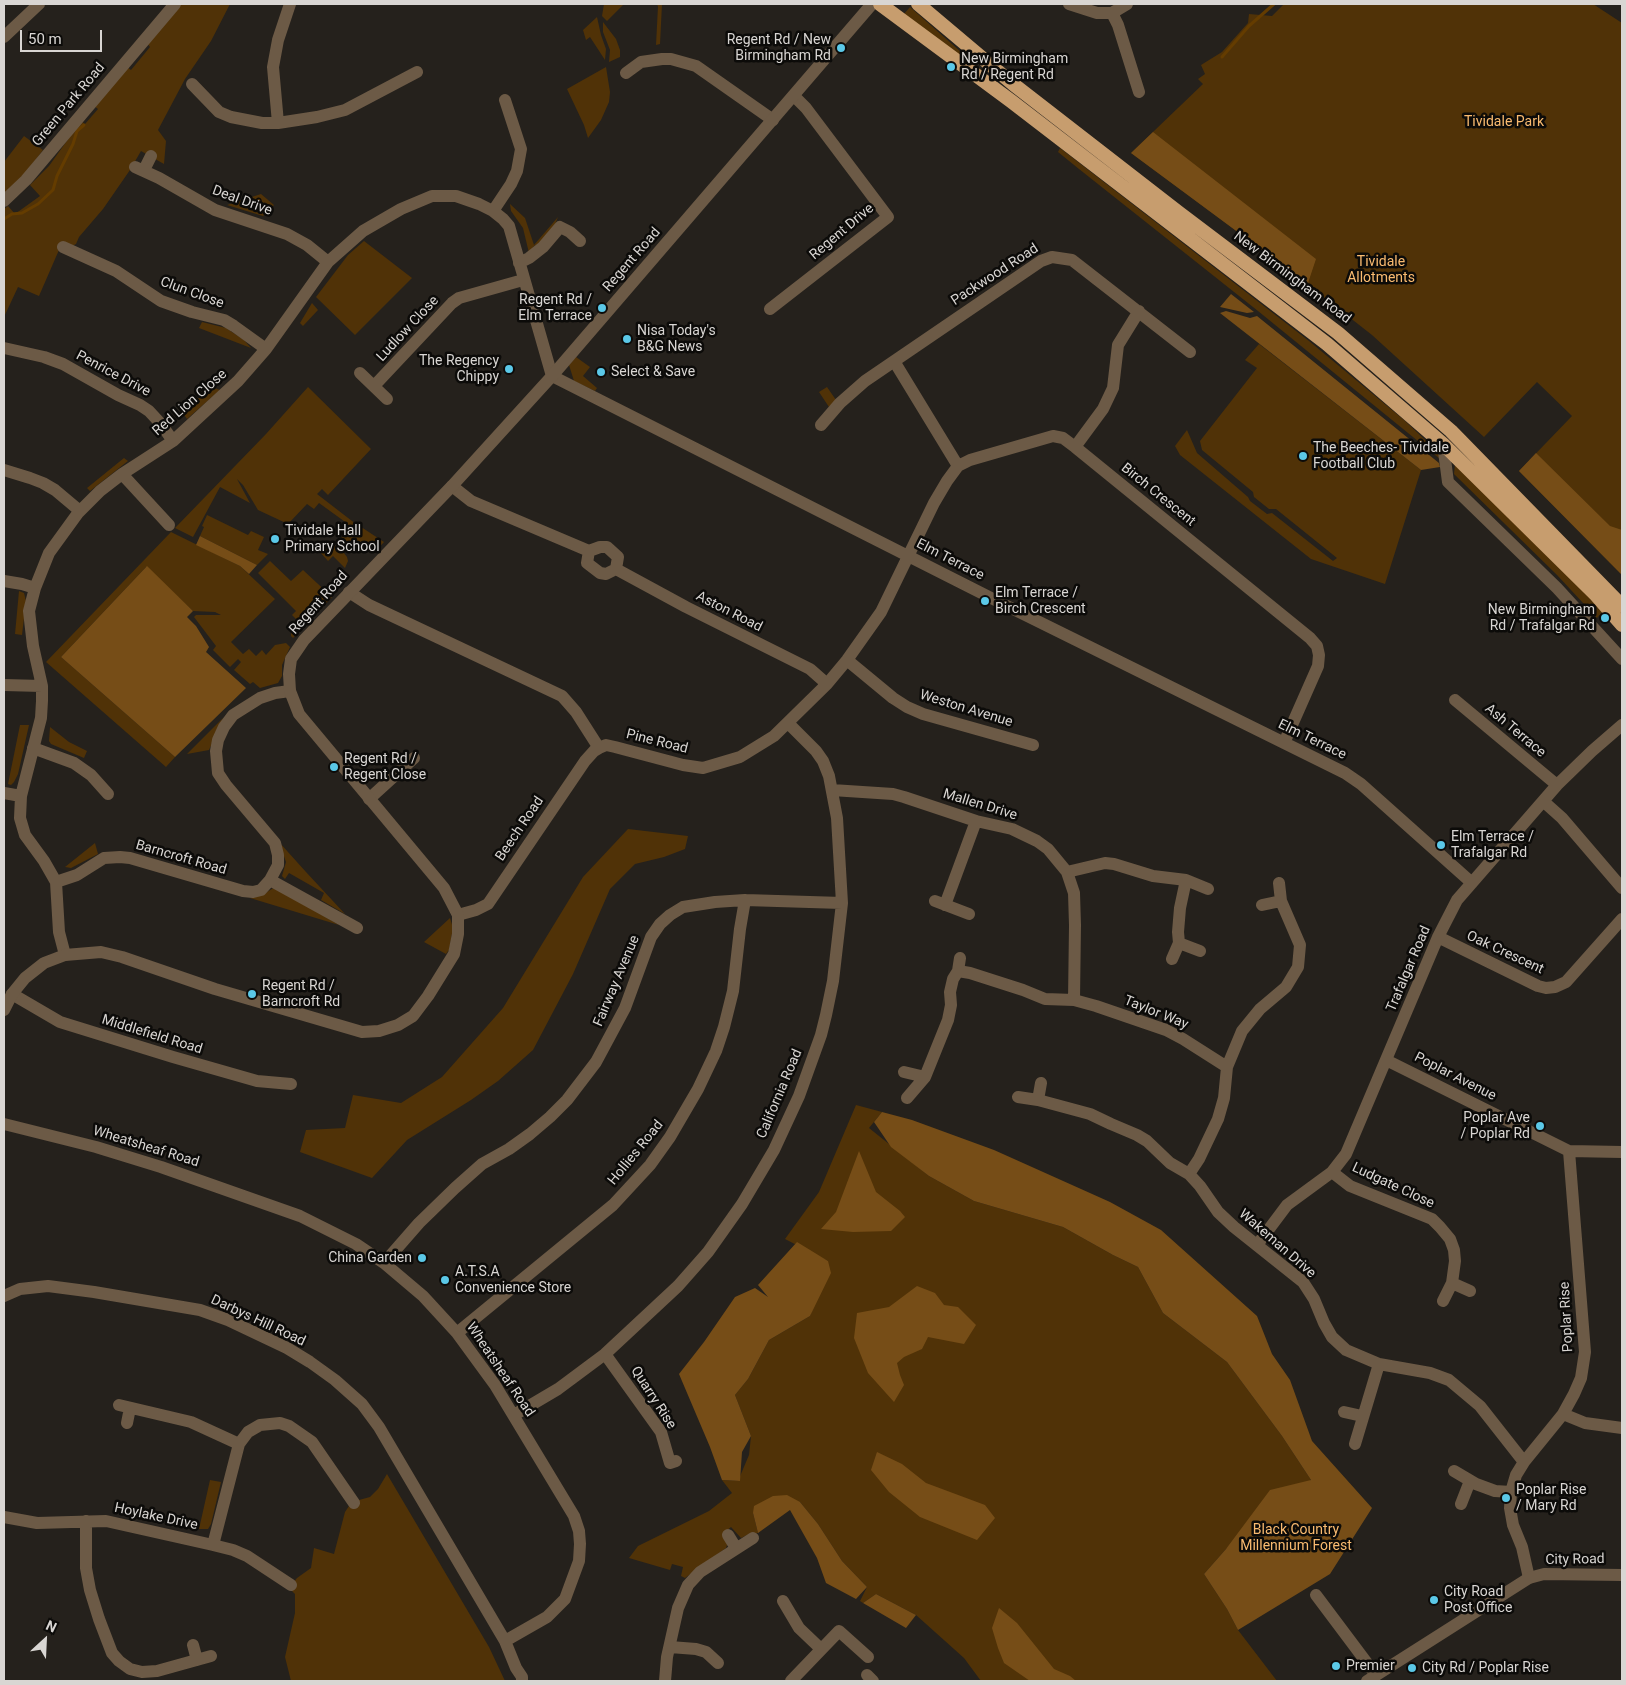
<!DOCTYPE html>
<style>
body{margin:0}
#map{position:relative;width:1626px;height:1685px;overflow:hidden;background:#25211c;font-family:Roboto,sans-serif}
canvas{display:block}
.frame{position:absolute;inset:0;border:5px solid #d9d6d3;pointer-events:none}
.north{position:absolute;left:20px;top:1615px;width:50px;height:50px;-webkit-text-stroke:4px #0c0b09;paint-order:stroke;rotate:25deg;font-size:14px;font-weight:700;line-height:20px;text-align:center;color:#d9d6d3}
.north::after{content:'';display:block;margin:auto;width:18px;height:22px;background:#d9d6d3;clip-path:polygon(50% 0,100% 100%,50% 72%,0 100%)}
.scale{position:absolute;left:20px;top:30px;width:82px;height:22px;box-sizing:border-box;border:2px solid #d9d6d3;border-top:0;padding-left:6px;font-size:15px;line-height:18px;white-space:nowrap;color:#d9d6d3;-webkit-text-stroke:4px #0c0b09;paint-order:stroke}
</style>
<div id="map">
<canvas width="1626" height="1685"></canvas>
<div class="frame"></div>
<div class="north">N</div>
<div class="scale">50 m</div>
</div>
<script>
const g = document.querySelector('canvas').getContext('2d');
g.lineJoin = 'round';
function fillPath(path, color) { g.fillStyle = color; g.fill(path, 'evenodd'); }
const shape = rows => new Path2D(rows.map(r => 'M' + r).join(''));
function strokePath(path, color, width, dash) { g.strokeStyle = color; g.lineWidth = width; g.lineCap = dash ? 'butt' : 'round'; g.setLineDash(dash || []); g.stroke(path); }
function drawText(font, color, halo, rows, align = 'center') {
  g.font = font + ' Roboto,sans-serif'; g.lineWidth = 5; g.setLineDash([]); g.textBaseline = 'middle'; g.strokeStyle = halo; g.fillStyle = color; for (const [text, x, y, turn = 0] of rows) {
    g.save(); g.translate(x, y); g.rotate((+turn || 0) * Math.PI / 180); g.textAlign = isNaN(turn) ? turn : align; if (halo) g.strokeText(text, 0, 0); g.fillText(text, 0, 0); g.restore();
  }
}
fillPath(shape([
 [180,4,230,4,211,41,185,79,158,130,166,141,164,164,141,151,130,170,103,209,79,237,76,244,72,246,62,243,39,296,18,287,4,317,4,209,8,206,15,214,40,196,30,185,49,166,81,121,85,124,98,109,94,106,127,67,131,70,150,47,147,43],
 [604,4,624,4,607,21,602,16],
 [656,4,662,4,660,44,656,45,658,6],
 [1284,4,1593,4,1622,23,1622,575,1519,471,1572,416,1537,382,1484,437,1372,335,1289,270,1131,153,1203,84,1198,79,1205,74,1201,65,1222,52,1248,23,1249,14,1272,16],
 [910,7,995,82,904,14],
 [597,17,601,35,606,49,605,60,590,37,586,40,583,30],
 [603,22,616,39,620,50,620,57,609,62,610,50,603,32],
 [606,67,610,92,609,102,601,120,588,138,584,125,567,89],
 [24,136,43,150,24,175,4,194,4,162],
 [1060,148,1309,341,1404,420,1439,453,1440,459,1258,311,1079,169,1058,152],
 [261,194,274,205,263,216,227,205],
 [510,204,525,218,534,245,558,217,554,227,540,243,534,246,529,253,523,228,511,211],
 [364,241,412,278,355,335,316,297,348,255],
 [312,303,318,310,303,326,300,323],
 [202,322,226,328,244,340,251,348,199,328],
 [1259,344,1421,470,1385,584,1311,559,1180,455,1175,446,1187,430,1197,453,1248,497,1250,501,1267,514,1272,513,1333,561,1337,558,1276,509,1269,509,1254,497,1253,492,1202,450,1200,441,1257,368,1245,360],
 [576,357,590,367,583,376,597,388,595,391,574,381,569,365],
 [212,387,220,390,187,419,182,412],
 [308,387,371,449,328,495,322,489,317,494,352,521,384,542,374,553,362,550,341,539,348,524,319,503,314,509,307,504,288,524,258,510,243,485,237,479,250,503,220,487,193,537,175,528,266,434],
 [827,387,836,400,829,407,819,392],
 [124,458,128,461,90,491,87,488],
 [1455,464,1603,611,1597,618,1557,575,1454,474],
 [207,515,248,535,251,531,264,537,258,550,268,554,257,565,200,536,204,527,202,526],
 [171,532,240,566,275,599,231,642,243,654,249,649,256,656,262,650,266,655,275,645,286,643,290,647,282,665,282,676,278,683,260,688,253,682,250,684,234,670,241,662,238,659,230,667,213,650,216,646,194,617,196,615,221,615,215,612,193,611,146,567,61,657,175,757,166,767,46,662],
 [328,542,340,548,347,557,348,561,345,568,333,556,328,561,319,551],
 [270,561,291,581,303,570,332,597,293,638,291,636,291,627,298,621,292,615,296,611,258,573],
 [19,591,24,593,26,601,22,635,15,634],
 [223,718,209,750,187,754],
 [20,725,29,725,18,774,14,782,11,785,8,784],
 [50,727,69,742,87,751,84,758,51,744,49,741],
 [628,829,688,836,685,849,664,857,635,864,610,889,573,974,533,1050,498,1081,471,1100,407,1140,372,1178,300,1152,306,1130,345,1128,353,1095,401,1103,442,1077,503,1008,583,877],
 [279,842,306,872,345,914,321,900,324,893,289,873,285,879,282,876,286,862],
 [95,843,98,854,71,868,65,867],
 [275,887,339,925,250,898,262,895],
 [450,918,453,928,449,950,446,954,424,942],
 [856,1105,882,1112,869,1128,929,1176,974,1201,1063,1227,1113,1255,1138,1267,1163,1313,1227,1362,1282,1436,1311,1480,1226,1549,1204,1574,1227,1609,1238,1630,1277,1681,981,1681,964,1658,916,1615,876,1594,863,1603,860,1601,867,1587,842,1561,818,1524,800,1502,753,1513,758,1533,747,1535,741,1538,731,1527,724,1533,728,1542,726,1548,685,1578,681,1576,683,1567,672,1564,670,1570,629,1558,638,1546,709,1511,732,1493,722,1480,738,1481,749,1455,751,1436,735,1395,748,1379,769,1340,810,1316,828,1261,785,1239,819,1192],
 [387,1474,489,1647,505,1681,291,1681,285,1657,295,1613,295,1594,289,1588,297,1578,311,1568,314,1548,334,1554,345,1512,349,1506,359,1500,370,1497,378,1489],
 [210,1480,221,1482,211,1524,208,1529,199,1529]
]), '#503207');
fillPath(shape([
 [1153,132,1316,259,1307,286,1289,270,1131,153],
 [1231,294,1254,312,1247,313,1220,307],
 [1226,311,1250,318,1257,316,1439,463,1440,467,1421,470,1220,313],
 [1536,453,1610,526,1622,530,1622,575,1519,471],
 [200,536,257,565,249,574,240,566,196,545],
 [147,566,193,611,187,617,196,626,209,647,206,652,246,688,175,757,61,657],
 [882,1112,912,1120,994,1150,1110,1202,1161,1230,1257,1316,1272,1354,1290,1380,1312,1441,1372,1508,1330,1574,1238,1630,1227,1609,1204,1574,1226,1549,1270,1490,1311,1480,1282,1436,1227,1362,1163,1313,1138,1267,1113,1255,1063,1227,974,1201,929,1176,891,1147,874,1122],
 [859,1151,876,1192,900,1211,905,1217,891,1231,853,1232,821,1229,836,1212],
 [797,1242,828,1261,831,1273,810,1316,769,1340,748,1379,735,1395,751,1436,742,1452,740,1481,722,1480,710,1447,679,1374,704,1342,735,1297,755,1288,768,1297,758,1285],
 [917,1286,935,1293,944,1305,958,1307,976,1325,964,1344,928,1337,922,1349,904,1357,897,1363,900,1375,904,1385,894,1402,868,1373,854,1338,857,1313,889,1307],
 [877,1452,902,1464,926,1483,985,1505,995,1518,977,1540,920,1517,889,1492,871,1470],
 [787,1495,800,1502,818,1524,842,1561,867,1587,856,1599,826,1583,817,1558,790,1510,758,1533,753,1513,754,1506,773,1496],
 [876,1594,916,1615,906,1628,863,1603],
 [999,1608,1017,1623,1054,1669,1070,1676,1076,1681,1030,1681,1004,1663,998,1648,992,1628]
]), '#764d17');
strokePath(shape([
 [1222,57,1249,26,1274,4],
 [4,219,12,214,22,213,38,204,53,190,57,176,73,144,77,131,84,125]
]), '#643c00', 3);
strokePath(shape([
 [1069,4,1097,13,1112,13,1127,4],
 [1112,13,1118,25,1139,92],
 [4,37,39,4],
 [626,73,641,62,662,59,671,59,696,66,773,120],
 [192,84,219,112,231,117,262,123,278,123,317,117,345,110,417,72],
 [278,123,273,67,278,40,290,4],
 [135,167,159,178,215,210,287,234,307,245,328,262],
 [144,170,151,156],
 [4,201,26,180,175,4],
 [493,211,511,184,517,171,521,149,505,100],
 [63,247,116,271,161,301,192,312,224,320,234,326,266,349],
 [519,263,529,258,543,247,560,227,570,232,580,241],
 [770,309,888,217,806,108,794,96],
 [4,348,44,357,63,364,118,395,140,405,149,411,161,424,173,441],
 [894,361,958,466],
 [360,373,387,399],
 [374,386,452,303,459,298,523,280],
 [821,425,840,403,865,381,1041,261,1052,257,1072,260,1190,352],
 [1443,444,1448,482,1557,588,1622,659],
 [1075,447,1103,409,1113,388,1118,345,1139,311],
 [4,470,30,478,43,483,55,490,80,511],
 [122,474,169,525],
 [452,486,471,501,589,551,600,547,607,547,618,557,616,569,606,574,600,573,587,563,589,551],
 [616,569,686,607,810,669,827,684],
 [4,581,22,584,35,588],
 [349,592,369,605,562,696,576,712,599,748,606,745,615,747,683,765,703,768,740,757,774,736,827,684,847,660,881,612,934,503,947,481,958,466,970,460,1053,436,1063,438,1075,447,1310,638,1317,646,1319,655,1318,666,1284,743],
 [847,660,893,698,907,707,923,714,1033,745],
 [4,685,42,686],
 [1455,700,1557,785],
 [33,748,74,763,91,775,108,794],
 [832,790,893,794,904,797,976,821,1012,829,1037,841,1048,849,1067,872,1074,893,1075,925,1074,1000],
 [4,793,21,796],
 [369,799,414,758],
 [1543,801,1562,818,1622,888],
 [1067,872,1105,863,1114,864,1153,876,1186,880,1180,908,1178,932,1179,943],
 [270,880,357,928],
 [1186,880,1208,889],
 [56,882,77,875,104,858,120,857,130,858,243,891,253,892,261,890,270,880,278,865,278,855,275,843,226,785,218,773,216,751,218,740,224,727,233,715,260,698,275,693,290,691],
 [935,901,969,914],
 [945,905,976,821],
 [1262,905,1281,901,1279,883],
 [458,915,476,910,488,904,585,761,594,751,599,748],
 [1438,937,1538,986,1546,988,1555,987,1566,982,1622,919],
 [65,955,59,932,56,882,44,861,25,835,20,818,21,796,41,718,42,701,42,686,33,646,29,611,35,588,49,553,78,513,100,491,122,474,173,441,238,381,266,349,328,262,363,231,401,209,432,196,456,196,479,204,493,211,503,219,509,226,552,376,1009,607,1345,773,1361,784,1472,883],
 [1172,959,1179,943,1200,951],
 [958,971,970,973,1023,990,1045,999,1074,1000,1096,1006,1166,1030,1183,1039,1227,1067,1224,1098,1218,1119,1199,1159,1189,1174],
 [12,994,60,1022,173,1057,257,1081,291,1084],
 [1386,1060,1569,1151,1622,1152],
 [1227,1067,1242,1031,1260,1009,1286,987,1298,967,1300,945,1281,901],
 [904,1072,925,1077],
 [1018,1097,1038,1100,1090,1114,1111,1124,1137,1135,1147,1141,1170,1163,1189,1174,1200,1186,1218,1212,1234,1227,1303,1282,1314,1299,1324,1323,1332,1337,1346,1350,1379,1364,1430,1373,1449,1380,1480,1406,1524,1462],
 [907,1098,925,1077,948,1020,951,1005,950,992,953,979,958,971,960,958],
 [1038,1100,1041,1083],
 [4,1124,96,1147,161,1167,300,1216,356,1244,384,1263,423,1296,457,1333,495,1385,574,1516,579,1531,580,1544,579,1561,565,1599,547,1617,505,1641],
 [1332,1172,1350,1186,1432,1219,1440,1227,1450,1239,1454,1250,1455,1261,1452,1283],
 [1257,1245,1287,1205,1332,1172,1346,1154,1438,937,1457,900,1557,785,1592,751,1622,725],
 [384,1263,419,1223,455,1188,482,1164,509,1149,530,1134,550,1117,567,1100,596,1062,625,1008,651,937,660,924,670,915,683,907,715,902,745,900,842,903],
 [4,1296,20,1289,48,1286,94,1292,200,1310,228,1320,287,1348,310,1362,335,1380,362,1404,379,1427,505,1641,516,1668,522,1677,522,1681],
 [1443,1301,1452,1283,1470,1291],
 [457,1333,613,1205,650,1165,670,1137,698,1089,716,1051,724,1027,733,991,740,929,745,900],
 [605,1354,661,1432,670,1463,676,1461],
 [119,1405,191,1422,239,1444],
 [1344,1412,1362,1416],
 [1563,1414,1585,1423,1622,1428],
 [514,1415,558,1389,605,1354,678,1286,708,1252,742,1204,774,1150,799,1096,821,1035,826,1015,833,981,842,903,837,818,829,776,823,761,816,751,788,723],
 [127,1423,130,1408],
 [1355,1444,1379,1364],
 [1454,1471,1476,1484,1495,1491,1511,1492],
 [1461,1504,1470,1481],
 [4,1517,37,1523,106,1521,213,1545,233,1550,247,1556,291,1585],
 [86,1521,86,1568,90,1590,99,1619,112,1653,119,1661,130,1669,142,1672,157,1671,211,1656],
 [728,1535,736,1548],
 [213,1545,239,1444,248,1432,260,1425,280,1423,289,1426,312,1442,354,1503],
 [1529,1578,1522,1547,1513,1525,1510,1508,1511,1492,1516,1475,1524,1462,1563,1414,1574,1394,1581,1378,1585,1352,1569,1151],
 [1316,1595,1376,1675],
 [783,1601,799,1628,821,1649],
 [193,1645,197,1660],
 [670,1647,696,1649,706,1652,718,1663],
 [867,1675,873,1681],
 [665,1681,667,1657,678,1608,688,1585,700,1572,753,1538],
 [791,1681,839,1631,868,1657]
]), '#6c5a46', 12);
strokePath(shape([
 [4,1010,12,994,25,978,44,963,65,955,101,952,122,957,215,989,362,1032,379,1031,398,1025,413,1016,428,996,454,954,458,934,458,915,444,888,299,714,290,691,289,674,291,659,304,640,452,486,552,376,872,4],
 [1367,1681,1529,1578,1544,1574,1622,1575]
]), '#6c5a46', 12);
strokePath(shape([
 [880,4,1011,101,1327,344,1443,444,1595,594,1622,625],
 [918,4,1013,84,1178,212,1338,333,1451,431,1622,606]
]), '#c79d6e', 14);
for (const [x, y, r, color] of [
 [841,48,5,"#5bc8e7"],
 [951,67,5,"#5bc8e7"],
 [602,308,5,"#5bc8e7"],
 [627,339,5,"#5bc8e7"],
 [509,369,5,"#5bc8e7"],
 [601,372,5,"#5bc8e7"],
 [1303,456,5,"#5bc8e7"],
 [275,539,5,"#5bc8e7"],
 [985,601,5,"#5bc8e7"],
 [1605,618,5,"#5bc8e7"],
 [334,767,5,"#5bc8e7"],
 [1441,845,5,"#5bc8e7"],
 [252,994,5,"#5bc8e7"],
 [1540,1126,5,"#5bc8e7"],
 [422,1258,5,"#5bc8e7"],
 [445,1280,5,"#5bc8e7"],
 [1506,1498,5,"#5bc8e7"],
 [1434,1600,5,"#5bc8e7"],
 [1336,1666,5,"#5bc8e7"],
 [1412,1668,5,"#5bc8e7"]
]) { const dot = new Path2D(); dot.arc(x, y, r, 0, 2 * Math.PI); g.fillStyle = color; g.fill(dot); strokePath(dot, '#0c0b09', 2); }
drawText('14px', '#d9d6d3', '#0c0b09', [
 ["Regent Rd / New",831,40,"right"],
 ["Birmingham Rd",831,56,"right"],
 ["New Birmingham",961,59],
 ["Rd / Regent Rd",961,75],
 ["Regent Rd /",592,300,"right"],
 ["Elm Terrace",592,316,"right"],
 ["Nisa Today's",637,331],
 ["B&G News",637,347],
 ["The Regency",499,361,"right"],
 ["Chippy",499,377,"right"],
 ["Select & Save",611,372],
 ["The Beeches- Tividale",1313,448],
 ["Football Club",1313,464],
 ["Tividale Hall",285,531],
 ["Primary School",285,547],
 ["Elm Terrace /",995,593],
 ["Birch Crescent",995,609],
 ["New Birmingham",1595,610,"right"],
 ["Rd / Trafalgar Rd",1595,626,"right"],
 ["Regent Rd /",344,759],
 ["Regent Close",344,775],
 ["Elm Terrace /",1451,837],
 ["Trafalgar Rd",1451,853],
 ["Regent Rd /",262,986],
 ["Barncroft Rd",262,1002],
 ["Poplar Ave",1530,1118,"right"],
 ["/ Poplar Rd",1530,1134,"right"],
 ["China Garden",412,1258,"right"],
 ["A.T.S.A",455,1272],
 ["Convenience Store",455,1288],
 ["Poplar Rise",1516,1490],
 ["/ Mary Rd",1516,1506],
 ["City Road",1444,1592],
 ["Post Office",1444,1608],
 ["Premier",1346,1666],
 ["City Rd / Poplar Rise",1422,1668]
], 'left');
drawText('14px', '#d9d6d3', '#0c0b09', [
 ["Green Park Road",69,105,-50],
 ["Deal Drive",242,201,20],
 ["Regent Drive",842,232,-40],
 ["Regent Road",632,260,-49],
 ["Packwood Road",995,275,-33],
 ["New Birmingham Road",1292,278,37],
 ["Clun Close",192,293,20],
 ["Ludlow Close",408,329,-47],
 ["Penrice Drive",113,374,28],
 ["Red Lion Close",190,403,-41],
 ["Birch Crescent",1158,495,39],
 ["Elm Terrace",950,560,27],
 ["Regent Road",319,603,-48],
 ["Aston Road",729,612,27],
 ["Weston Avenue",966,709,17],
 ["Ash Terrace",1515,731,40],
 ["Elm Terrace",1312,740,26],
 ["Pine Road",657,742,14],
 ["Mallen Drive",980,805,17],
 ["Beech Road",520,829,-56],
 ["Barncroft Road",181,858,16],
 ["Oak Crescent",1505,953,25],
 ["Trafalgar Road",1409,969,-67],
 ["Fairway Avenue",617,981,-67],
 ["Taylor Way",1156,1013,22],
 ["Middlefield Road",152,1035,17],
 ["Poplar Avenue",1455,1077,27],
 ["California Road",780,1094,-67],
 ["Wheatsheaf Road",146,1147,17],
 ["Hollies Road",636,1153,-51],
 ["Ludgate Close",1393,1186,25],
 ["Wakeman Drive",1277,1244,41],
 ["Poplar Rise",1567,1317,-93],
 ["Darbys Hill Road",258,1321,25],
 ["Wheatsheaf Road",500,1370,56],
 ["Quarry Rise",653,1398,57],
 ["Hoylake Drive",156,1517,12],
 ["City Road",1575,1560,-1]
]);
drawText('14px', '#fabb70', '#0c0b09', [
 ["Tividale Park",1504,122],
 ["Tividale",1381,262],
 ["Allotments",1381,278],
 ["Black Country",1296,1530],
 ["Millennium Forest",1296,1546]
]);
</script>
